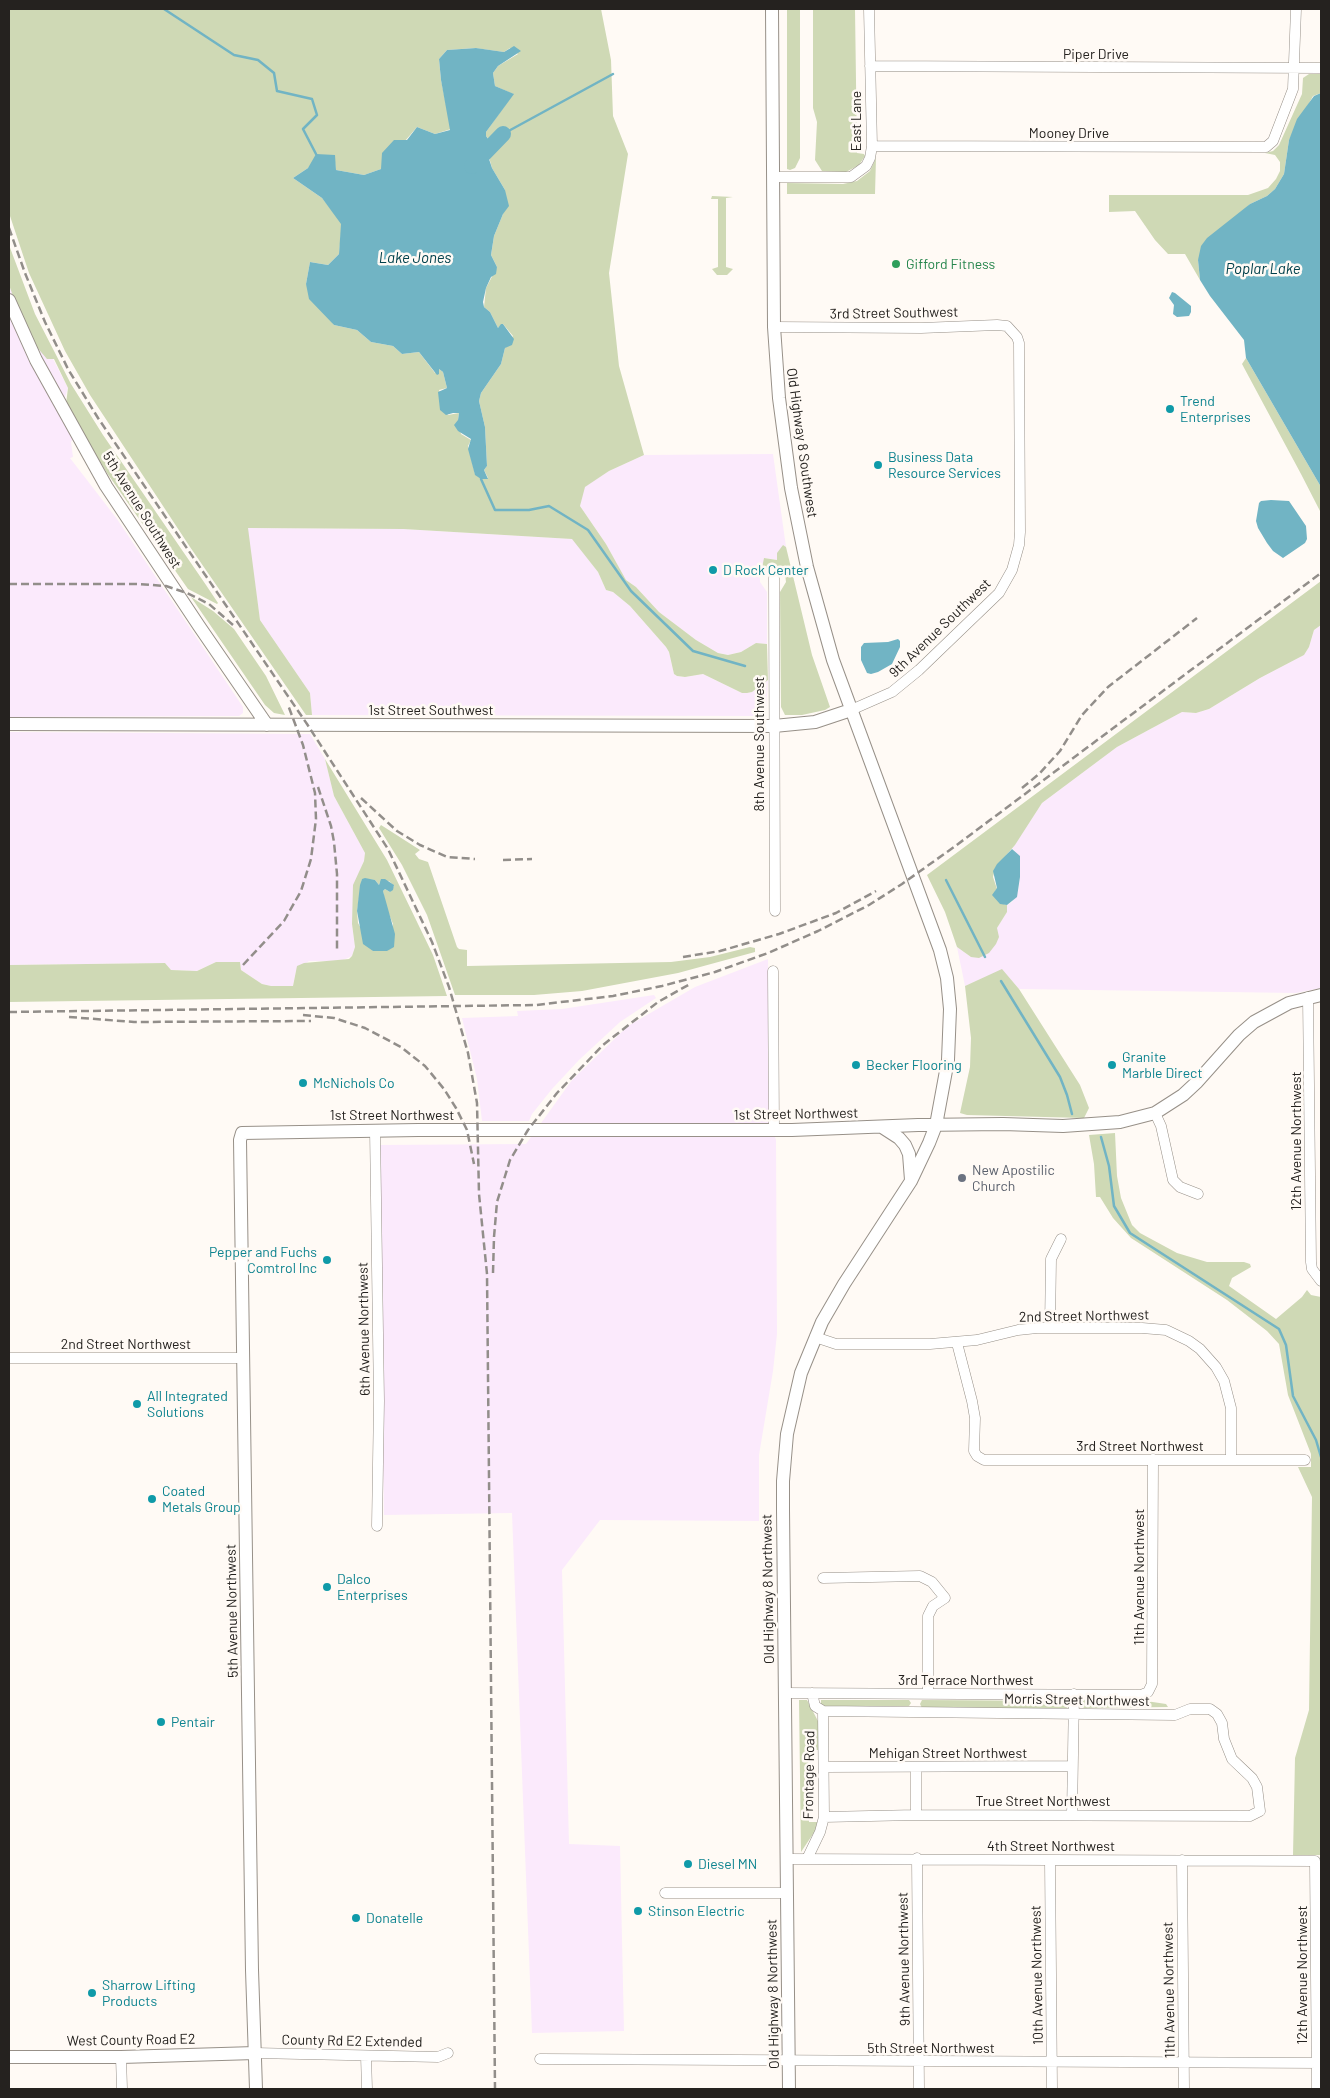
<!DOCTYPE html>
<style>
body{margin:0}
#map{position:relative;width:1330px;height:2098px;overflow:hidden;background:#fffaf5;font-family:Barlow,sans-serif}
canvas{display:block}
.frame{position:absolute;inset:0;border:10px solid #25221f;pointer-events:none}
</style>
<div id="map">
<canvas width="1330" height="2098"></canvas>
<div class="frame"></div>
</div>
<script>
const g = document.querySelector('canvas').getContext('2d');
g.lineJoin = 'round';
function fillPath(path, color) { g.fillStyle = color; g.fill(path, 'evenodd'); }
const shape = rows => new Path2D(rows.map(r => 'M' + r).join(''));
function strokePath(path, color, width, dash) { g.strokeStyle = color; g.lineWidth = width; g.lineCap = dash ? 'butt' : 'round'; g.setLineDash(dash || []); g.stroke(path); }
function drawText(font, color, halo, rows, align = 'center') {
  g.font = font + ' Barlow,sans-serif'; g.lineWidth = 5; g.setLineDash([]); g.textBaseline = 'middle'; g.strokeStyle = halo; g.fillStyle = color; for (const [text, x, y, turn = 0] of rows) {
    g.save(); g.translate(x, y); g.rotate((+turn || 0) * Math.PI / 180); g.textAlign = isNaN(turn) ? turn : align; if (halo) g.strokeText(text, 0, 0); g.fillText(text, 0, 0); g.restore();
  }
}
fillPath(shape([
 [9,285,35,345,41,351,53,359,68,388,65,397,73,439,71,442,73,457,70,458,117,519,243,707,243,713,239,716,9,717],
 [773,454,786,547,783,545,777,560,765,558,760,576,760,582,767,592,767,644,756,643,741,652,728,655,718,653,696,640,659,612,636,587,626,580,606,544,580,506,584,487,609,471,644,455],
 [247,528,403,529,573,539,598,572,606,590,613,592,630,606,666,647,669,652,674,674,677,676,685,677,703,674,742,693,747,693,752,692,768,680,766,712,761,716,312,715,310,693,260,620],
 [1321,625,1321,988,1296,993,1019,989,1002,970,965,986,957,947,971,957,997,928,1007,912,1007,905,1012,902,1018,892,1020,877,1014,850,1012,849,1042,803,1117,747,1182,712,1196,713,1209,709,1260,678,1304,655,1309,647,1314,630],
 [9,732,310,734,325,759,334,796,365,853,364,861,360,870,352,924,355,947,352,956,341,961,309,961,296,971,293,986,271,986,262,984,241,970,240,962,216,962,197,971,171,970,165,963,9,965],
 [768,959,770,1114,768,1118,776,1140,777,1334,773,1371,759,1455,759,1521,600,1520,562,1570,569,1844,620,1846,624,2031,532,2033,512,1513,384,1515,378,1145,526,1144,572,1080,628,1026,695,987],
 [654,995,656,998,620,1022,579,1060,552,1089,532,1114,529,1121,482,1121,477,1079,462,1018,518,1016,517,1011,562,1009]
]), '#fbeafc');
fillPath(shape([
 [9,9,601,9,611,60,613,116,628,154,609,273,619,366,644,455,609,471,585,487,580,506,606,544,626,580,636,587,659,612,696,640,718,653,728,655,741,652,756,643,767,644,768,680,752,692,747,693,742,693,703,674,685,677,677,676,674,674,669,652,666,647,630,606,613,592,606,590,598,572,572,539,403,529,248,528,260,620,310,693,312,715,306,715,190,547,90,395,65,351,29,273,9,213],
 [475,48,504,52,510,48,518,54,498,66,493,73,495,86,513,94,486,132,486,136,490,141,487,150,492,168,505,190,503,214,494,236,492,249,491,255,497,267,486,288,484,307,490,312,498,328,503,324,513,336,505,348,501,364,481,393,479,401,485,427,487,466,484,470,488,478,475,474,468,446,471,440,461,434,458,420,459,413,448,415,439,390,447,388,443,372,439,369,435,373,419,352,402,354,393,346,371,342,357,330,334,325,306,284,310,262,328,265,339,254,342,223,322,198,293,178,308,168,334,155,336,170,364,175,381,169,417,127,435,134,451,129,441,80,439,59,447,50],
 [787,9,800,9,800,158,795,168,790,170,787,169],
 [813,9,855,9,857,153,864,154,865,156,859,165,846,172,822,171,815,160,817,122,813,108],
 [1309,74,1321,74,1321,93,1313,96,1289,140,1284,174,1275,189,1267,196,1250,204,1198,260,1200,280,1185,254,1168,254,1155,240,1135,211,1109,212,1109,195,1248,195,1268,188,1276,179,1280,171,1280,162,1275,155,1265,153,1273,151,1279,145,1302,94,1303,78],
 [876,158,875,194,787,194,787,183,843,184,857,181,870,171],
 [712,196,733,197,726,198,726,267,733,269,727,275,717,275,712,269,718,267,718,199,711,199],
 [9,245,35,314,71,384,103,435,206,585,218,603,217,604,188,589,107,473,76,422,66,404,68,388,54,359,47,359,35,345,13,296,9,285],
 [1246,358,1321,487,1321,519,1320,511,1301,474,1242,364],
 [783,545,786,547,812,655,830,707,825,710,802,715,785,715,781,707,780,592,786,582,785,573,777,566,772,566,761,573,764,558,777,560,777,553],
 [1321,581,1321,625,1314,630,1309,647,1304,655,1260,678,1209,709,1196,713,1182,712,1117,747,1042,803,1015,845,995,868,993,877,997,889,995,891,1000,903,1007,905,1007,912,997,928,999,937,996,944,989,953,979,958,971,957,957,947,945,912,927,875],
 [191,597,213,611,234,629,266,676,285,715,274,713,265,705],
 [325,759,387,860,433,955,447,996,9,1002,9,965,165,963,171,970,197,971,216,962,240,962,241,970,262,984,271,986,293,986,297,966,304,963,349,959,352,956,355,947,352,924,353,885,364,861,365,853,334,796],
 [362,879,375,880,379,885,380,882,389,881,394,886,390,892,385,889,383,891,386,907,393,924,387,951,373,951,358,923,357,911],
 [381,825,420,850,415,854,419,859,428,862,457,947,459,949,467,950,467,966,671,962,710,957,750,947,755,948,755,952,678,973,582,991,534,995,455,995,427,915,402,865,379,828],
 [1002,969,1019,989,1080,1085,1089,1108,1084,1118,967,1115,960,1113,970,1067,971,1038,965,986],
 [1115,1133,1117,1176,1121,1198,1132,1225,1140,1233,1177,1253,1207,1262,1244,1262,1250,1264,1251,1267,1232,1278,1229,1286,1276,1319,1302,1297,1307,1290,1311,1295,1321,1297,1321,1855,1293,1855,1295,1758,1309,1710,1312,1497,1298,1467,1311,1467,1311,1454,1288,1395,1279,1344,1267,1331,1227,1300,1131,1238,1113,1218,1100,1197,1096,1197,1094,1164,1089,1135],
 [799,1700,807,1700,819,1723,819,1750,808,1750,809,1822,818,1822,819,1825,801,1852],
 [821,1700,909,1700,911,1703,909,1706,824,1706,821,1704],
 [922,1700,1068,1701,1069,1704,1067,1708,922,1708,920,1704],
 [1082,1700,1146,1701,1166,1704,1168,1707,1084,1708,1081,1705]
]), '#cfd9b5');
fillPath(shape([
 [514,46,521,51,498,66,493,73,495,86,514,94,486,132,486,136,491,143,487,148,489,159,492,168,505,190,509,206,503,214,494,236,491,255,497,267,496,274,491,277,486,288,483,302,484,307,490,312,498,328,501,324,503,324,514,339,512,345,505,348,501,364,481,393,479,401,485,427,487,466,484,470,488,479,481,479,475,475,468,449,471,439,458,431,454,425,458,420,459,413,453,413,446,415,440,410,438,392,447,388,443,372,439,369,439,374,437,375,419,352,402,354,393,346,371,342,357,330,334,325,309,299,306,284,310,262,328,265,339,254,341,224,322,198,293,178,308,168,316,154,335,155,336,170,364,175,381,169,382,153,394,140,407,140,417,127,435,134,450,130,441,80,439,59,447,50,476,48,504,52],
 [1321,93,1321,487,1246,358,1244,340,1210,296,1200,280,1198,260,1201,246,1207,238,1250,204,1267,196,1275,189,1284,174,1289,140,1297,119,1314,96],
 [1172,292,1175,293,1191,306,1191,312,1189,316,1177,317,1173,314,1174,305,1169,298],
 [1271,500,1289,501,1306,526,1307,539,1305,543,1283,558,1273,551,1267,543,1258,528,1256,521,1259,503,1261,501],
 [898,639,900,641,900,647,892,664,878,672,871,674,867,673,861,660,861,647,864,643,888,642],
 [1012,849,1020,856,1020,877,1017,897,1007,905,1000,904,992,895,997,888,993,871,997,864],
 [365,878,375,880,379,885,381,879,385,879,394,885,393,890,390,892,385,889,383,891,395,934,394,947,387,951,373,951,363,944,357,911,360,885,362,879]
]), '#71b4c4');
strokePath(shape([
 [164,9,234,55,258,60,274,73,277,91,312,99,317,115,303,129,316,154],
 [503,134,613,74],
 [481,479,495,510,529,510,549,506,588,530,631,591,693,651,745,666],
 [946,880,985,957],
 [1001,981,1060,1077,1067,1095,1072,1114],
 [1101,1137,1109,1166,1114,1206,1130,1233,1279,1329,1286,1345,1293,1396,1316,1440,1321,1457]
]), '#71b4c4', 2.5);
strokePath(shape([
 [472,166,503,134]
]), '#71b4c4', 16);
const minor = shape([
 [870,66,1321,68],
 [872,146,1266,147,1273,141,1293,89,1296,9],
 [773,177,851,177,866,166,870,158,872,146,869,9],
 [774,327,921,328,997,325,1007,326,1017,337,1019,343,1020,532,1019,545,1012,570,999,593,919,670,892,692,851,710],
 [774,578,775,911],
 [773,971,774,1130],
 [1308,997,1311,1262,1312,1269,1321,1281],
 [1155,1113,1161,1126,1173,1180,1180,1187,1198,1194],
 [375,1130,379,1401,377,1526],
 [1050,1327,1051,1259,1061,1239],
 [815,1337,836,1344,930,1344,977,1340,1018,1330,1037,1328,1142,1328,1166,1330,1189,1341,1200,1349,1216,1367,1224,1381,1231,1408,1231,1460],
 [957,1343,972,1401,975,1418,974,1451,977,1456,984,1460,1305,1460],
 [9,1358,243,1358],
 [823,1578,920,1576,932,1582,945,1598,933,1606,928,1616,928,1693],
 [784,1693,1141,1695,1148,1692,1152,1684,1153,1459],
 [812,1693,815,1706,823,1711],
 [823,1711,1175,1715,1190,1709,1210,1709,1217,1714,1222,1723,1224,1739,1232,1759,1252,1778,1257,1787,1260,1811,1250,1816,916,1815,824,1817],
 [824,1767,1072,1766],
 [916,1815,916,1767],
 [1072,1815,1074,1694],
 [917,1858,919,2089],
 [786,1859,1315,1861,1317,2089],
 [807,1859,820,1832,824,1817,823,1711],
 [1050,1860,1052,2089],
 [1182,1860,1184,2089],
 [665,1893,786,1893],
 [255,2053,438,2057,448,2053],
 [366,2056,367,2089],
 [121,2057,122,2089],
 [540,2059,1321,2063]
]);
const tertiary = shape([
 [772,9,774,327,779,398,791,488,807,567,833,660,940,950,947,978,950,1009,948,1060,936,1125,929,1143,911,1181,844,1284,822,1322,801,1373,787,1434,783,1481,783,1510,789,2089],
 [9,300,36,360,106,486,199,626,267,725],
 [9,724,774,726,815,722,851,710],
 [882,1127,899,1138,905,1145,909,1154,911,1180],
 [9,2057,121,2057,255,2053],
 [256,2089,252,1970,240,1140,242,1133,418,1130,792,1130,918,1125,1003,1124,1063,1126,1120,1122,1155,1113,1183,1095,1197,1082,1239,1035,1254,1022,1289,1003,1321,995]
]);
strokePath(minor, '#979088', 11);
strokePath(tertiary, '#979088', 14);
strokePath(minor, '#fff', 10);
strokePath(tertiary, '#fff', 12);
strokePath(shape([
 [9,228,25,273,45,322,68,369,98,418,307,724,388,849,432,942,449,987,468,1053,477,1103,479,1194,487,1274,495,2089],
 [9,584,138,584,166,586,187,593,209,604,233,625],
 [318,787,331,826,334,842,337,874,337,951],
 [1022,788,1039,774,1060,751,1082,715,1108,687,1197,618],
 [361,798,397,831,420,845,447,857,475,859],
 [503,860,532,859],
 [683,957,720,951,779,934,836,913,876,891],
 [243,965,284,921,301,891,311,859,316,819,315,793,303,745,288,705],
 [9,1012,536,1005,613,996,662,986,715,972,768,953,818,931,869,905,902,884,954,847,1321,573],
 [303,1015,334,1018,365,1028,401,1047,425,1066,444,1089,456,1108,467,1130,474,1164],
 [69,1017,134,1022,311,1021],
 [493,1273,494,1237,497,1202,510,1160,528,1130,557,1093,603,1045,658,1002,690,984]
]), '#928e8a', 2.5, [8, 4]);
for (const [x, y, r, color] of [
 [896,264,5,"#2e9e5b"],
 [1170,409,5,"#0f9aa8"],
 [878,465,5,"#0f9aa8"],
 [713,570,5,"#0f9aa8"],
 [856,1065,5,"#0f9aa8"],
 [1112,1065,5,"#0f9aa8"],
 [303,1083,5,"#0f9aa8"],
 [962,1178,5,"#6b7280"],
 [327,1260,5,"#0f9aa8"],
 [137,1404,5,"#0f9aa8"],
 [152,1499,5,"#0f9aa8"],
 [327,1587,5,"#0f9aa8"],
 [161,1722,5,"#0f9aa8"],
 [688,1864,5,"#0f9aa8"],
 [638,1911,5,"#0f9aa8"],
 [356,1918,5,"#0f9aa8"],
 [92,1993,5,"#0f9aa8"]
]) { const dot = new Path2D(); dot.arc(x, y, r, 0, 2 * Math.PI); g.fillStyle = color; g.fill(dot); strokePath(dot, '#fffaf5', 2); }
drawText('14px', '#25221f', '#fffaf5', [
 ["Piper Drive",1096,54],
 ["East Lane",856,121,-90],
 ["Mooney Drive",1069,133],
 ["3rd Street Southwest",894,313,-1],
 ["Old Highway 8 Southwest",802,443,82],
 ["5th Avenue Southwest",142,510,58],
 ["9th Avenue Southwest",940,628,-44],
 ["1st Street Southwest",431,710],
 ["8th Avenue Southwest",759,744,-90],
 ["1st Street Northwest",796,1114,-1],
 ["1st Street Northwest",392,1115],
 ["12th Avenue Northwest",1296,1141,-90],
 ["2nd Street Northwest",1084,1316,-1],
 ["6th Avenue Northwest",364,1329,-91],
 ["2nd Street Northwest",126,1344],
 ["3rd Street Northwest",1140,1446],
 ["11th Avenue Northwest",1139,1577,-90],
 ["Old Highway 8 Northwest",768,1589,-91],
 ["5th Avenue Northwest",232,1611,-91],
 ["3rd Terrace Northwest",966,1680],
 ["Morris Street Northwest",1077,1700,1],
 ["Mehigan Street Northwest",948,1753],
 ["Frontage Road",809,1775,-89],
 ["True Street Northwest",1043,1801],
 ["4th Street Northwest",1051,1846],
 ["9th Avenue Northwest",904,1959,-91],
 ["10th Avenue Northwest",1037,1975,-91],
 ["12th Avenue Northwest",1302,1975,-90],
 ["11th Avenue Northwest",1169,1990,-91],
 ["Old Highway 8 Northwest",773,1994,-91],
 ["West County Road E2",131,2040,-1],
 ["County Rd E2 Extended",352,2041,1],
 ["5th Street Northwest",931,2048]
]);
drawText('14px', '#27864d', '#fffaf5', [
 ["Gifford Fitness",906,264]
], 'left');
drawText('14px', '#0d838f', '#fffaf5', [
 ["Trend",1180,401],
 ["Enterprises",1180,417],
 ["Business Data",888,457],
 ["Resource Services",888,473],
 ["D Rock Center",723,570],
 ["Granite",1122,1057],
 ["Marble Direct",1122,1073],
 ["Becker Flooring",866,1065],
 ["McNichols Co",313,1083],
 ["Pepper and Fuchs",317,1252,"right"],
 ["Comtrol Inc",317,1268,"right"],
 ["All Integrated",147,1396],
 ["Solutions",147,1412],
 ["Coated",162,1491],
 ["Metals Group",162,1507],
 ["Dalco",337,1579],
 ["Enterprises",337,1595],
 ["Pentair",171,1722],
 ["Diesel MN",698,1864],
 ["Stinson Electric",648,1911],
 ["Donatelle",366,1918],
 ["Sharrow Lifting",102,1985],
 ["Products",102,2001]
], 'left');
drawText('14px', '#5b616d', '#fffaf5', [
 ["New Apostilic",972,1170],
 ["Church",972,1186]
], 'left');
drawText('italic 15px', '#00404b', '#fffaf5', [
 ["Lake Jones",415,258],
 ["Poplar Lake",1263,269]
]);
</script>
